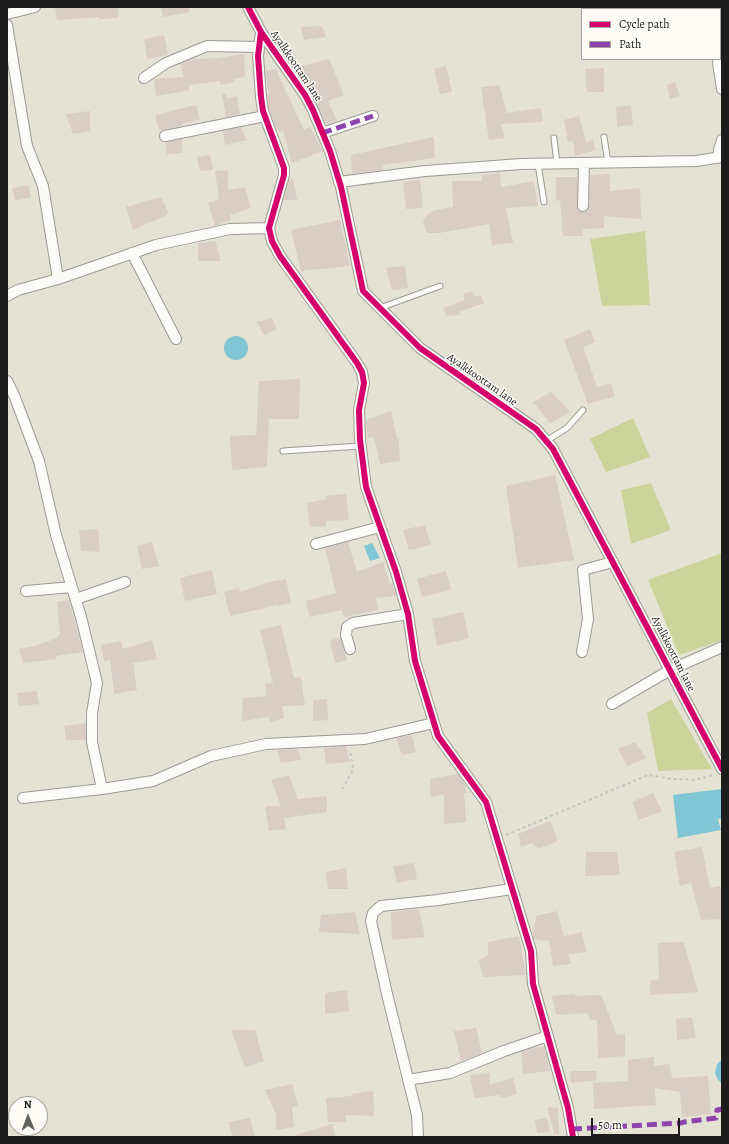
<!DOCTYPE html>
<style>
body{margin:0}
#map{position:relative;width:729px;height:1144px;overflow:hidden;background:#e4e2d3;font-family:Alegreya,serif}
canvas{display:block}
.frame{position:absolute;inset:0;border:8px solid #1c1c1c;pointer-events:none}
.legend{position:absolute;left:581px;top:8px;width:140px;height:52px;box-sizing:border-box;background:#fdfcf7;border:1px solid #a3a29f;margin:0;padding:5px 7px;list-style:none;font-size:12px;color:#1c1c1c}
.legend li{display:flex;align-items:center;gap:8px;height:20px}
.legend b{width:20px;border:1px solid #a3a29f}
.north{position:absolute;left:8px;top:1096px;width:40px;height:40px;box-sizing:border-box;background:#fdfcf7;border:1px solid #a3a29f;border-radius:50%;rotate:359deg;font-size:11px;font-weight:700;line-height:16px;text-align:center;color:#1c1c1c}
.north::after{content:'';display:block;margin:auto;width:14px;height:18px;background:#62615c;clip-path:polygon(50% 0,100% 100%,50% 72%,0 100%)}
.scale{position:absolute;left:591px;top:1118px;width:89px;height:18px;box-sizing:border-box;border:2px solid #1c1c1c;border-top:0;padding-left:5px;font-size:12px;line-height:14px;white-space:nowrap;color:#1c1c1c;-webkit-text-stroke:3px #fdfcf7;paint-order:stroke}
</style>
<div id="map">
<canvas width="729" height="1144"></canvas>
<div class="frame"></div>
<ul class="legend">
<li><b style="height:5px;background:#d6006c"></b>Cycle path</li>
<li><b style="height:5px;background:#8e44ad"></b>Path</li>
</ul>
<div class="north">N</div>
<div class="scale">50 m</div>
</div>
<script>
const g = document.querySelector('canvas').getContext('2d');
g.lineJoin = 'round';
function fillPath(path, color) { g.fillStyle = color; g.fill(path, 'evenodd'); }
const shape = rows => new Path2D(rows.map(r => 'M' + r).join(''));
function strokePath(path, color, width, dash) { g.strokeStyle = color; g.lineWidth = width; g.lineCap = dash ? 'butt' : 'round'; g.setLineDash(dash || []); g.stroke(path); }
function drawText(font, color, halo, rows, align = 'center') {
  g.font = font + ' Alegreya,serif'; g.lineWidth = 3; g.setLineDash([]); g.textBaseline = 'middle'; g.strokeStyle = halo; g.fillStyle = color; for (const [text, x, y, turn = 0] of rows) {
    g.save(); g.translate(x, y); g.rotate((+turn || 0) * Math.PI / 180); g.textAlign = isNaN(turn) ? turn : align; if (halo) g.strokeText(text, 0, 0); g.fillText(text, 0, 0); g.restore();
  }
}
fillPath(shape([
 [645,231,650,305,602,306,590,239],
 [633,418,650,457,606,472,590,439],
 [651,483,671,530,631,544,621,490],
 [722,553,722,640,679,655,648,580],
 [671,699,712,769,658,771,647,713]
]), '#cbd59b');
fillPath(shape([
 '224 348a12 12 0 1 1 24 0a12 12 0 1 1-24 0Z',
 [372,543,380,558,370,561,364,546],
 [722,789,722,818,718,819,721,830,678,838,673,795],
 [722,1060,722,1083,718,1080,715,1073,717,1064]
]), '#81c6d4');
fillPath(shape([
 [55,7,119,7,118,18,99,19,99,17,57,20],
 [161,7,189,7,190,12,163,17],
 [322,26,326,37,304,40,301,27],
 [164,35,168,55,147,59,144,39],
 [244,54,245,77,234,79,234,82,221,85,220,81,189,85,190,90,156,96,154,79,184,77,181,64,192,59,218,58],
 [329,59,344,95,328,101,337,120,326,124,311,92,294,68],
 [446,66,452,92,440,94,434,69],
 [604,68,604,92,587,92,585,69],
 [276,69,294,109,304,130,310,127,323,151,292,163,283,131,279,132,276,128,269,109,267,95,269,94,267,86,266,71],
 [675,82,680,96,670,99,667,85],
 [499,85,507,113,541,108,543,122,501,124,505,138,489,140,481,87],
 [225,93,228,98,237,96,240,114,226,117,222,94],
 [196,105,200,119,182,124,182,126,159,131,155,115],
 [631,105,633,125,617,127,616,107],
 [90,111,90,131,73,134,66,114],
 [579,116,586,142,593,140,596,150,575,156,573,141,568,142,564,120],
 [241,127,247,140,225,145,223,131],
 [434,137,435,158,382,165,383,170,352,174,351,155],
 [182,139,182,153,167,154,166,142],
 [210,155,213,170,200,171,197,157],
 [228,170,228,190,245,187,251,208,230,215,231,220,215,226,208,203,219,199,215,171],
 [500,173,501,187,534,181,538,206,506,208,513,243,492,245,489,224,439,233,427,233,423,222,427,215,435,210,453,207,452,181,482,181,482,175],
 [609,174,610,191,640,188,641,219,604,216,604,228,582,229,583,236,563,236,560,200,556,201,556,177,577,177,577,206,579,211,583,212,588,210,589,207,590,175],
 [290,179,293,179,297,200,284,200],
 [420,180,423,208,406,209,403,182],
 [28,185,31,197,15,201,12,188],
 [161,197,169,214,133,230,126,207],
 [340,220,350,266,301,271,291,230],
 [215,241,221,261,198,261,198,243],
 [405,266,408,288,392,290,386,268],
 [472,291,474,297,481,295,484,303,459,312,460,315,447,316,443,308,465,300,463,294],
 [272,318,277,329,264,335,257,322],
 [590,329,595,342,583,347,597,387,611,383,615,396,588,404,564,340],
 [300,379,299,419,269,419,267,467,232,470,230,436,256,435,259,381],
 [551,392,571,412,550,423,533,402],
 [391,411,397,439,399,439,400,461,380,464,374,437,368,438,366,420],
 [555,475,574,560,518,568,506,486],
 [346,494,349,520,326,521,326,526,310,527,307,503,327,499,326,496],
 [425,525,431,545,409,550,403,530],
 [98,529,100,552,81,551,79,530],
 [152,542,159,566,142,569,137,546],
 [348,542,357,572,383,562,390,584,392,583,396,596,376,598,378,610,344,617,342,610,310,617,306,601,336,593,325,548],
 [212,570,217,594,185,601,180,578],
 [446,571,451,590,422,597,417,579],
 [286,579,291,603,277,606,277,604,257,611,256,610,230,616,224,592,239,588,240,592,265,583],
 [69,600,83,652,56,656,57,659,23,663,19,649,35,646,57,638,57,635,60,635,57,602],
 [463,612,469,638,437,646,432,619],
 [281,625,294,678,301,677,305,705,282,706,284,718,270,722,269,717,242,721,243,698,266,696,265,684,273,683,260,630],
 [340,637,347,660,335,663,330,641],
 [152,640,157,659,133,663,137,690,114,694,110,660,104,661,101,645,121,641,123,649],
 [37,691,39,704,19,706,17,693],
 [327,699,328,720,313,721,313,700],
 [86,723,86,740,66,740,64,726],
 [412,735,416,752,402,755,396,738],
 [635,742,646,758,627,766,618,749],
 [346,746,350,762,326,764,324,748],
 [298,749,301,760,281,763,277,750],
 [458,774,464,783,467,793,464,793,466,822,444,824,444,795,431,797,430,779],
 [289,775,298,799,327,796,327,812,284,818,286,829,269,831,265,806,281,806,271,780],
 [653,793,662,811,639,820,632,802],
 [550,821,558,841,538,849,532,843,521,847,518,834],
 [702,847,710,888,720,886,722,895,722,919,701,920,691,883,680,886,674,852],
 [586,852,617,852,620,875,585,876],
 [414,863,417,879,397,883,393,866],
 [346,868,348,889,328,889,326,872],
 [419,909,425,937,392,940,391,912],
 [557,911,564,936,582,932,586,952,568,954,571,964,553,966,549,941,534,939,533,936,536,916],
 [355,912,360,934,319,932,321,915],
 [519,936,526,975,483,977,479,960,488,955,488,942],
 [683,942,690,963,698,992,650,995,650,981,659,979,658,943],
 [347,990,349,1011,325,1014,325,993],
 [575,994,575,996,601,995,617,1035,625,1034,625,1056,598,1058,597,1020,590,1020,588,1013,556,1015,552,996],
 [692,1017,696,1038,677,1040,676,1019],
 [476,1028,482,1053,461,1061,454,1031],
 [231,1030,255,1030,264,1061,245,1067],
 [544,1047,550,1071,523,1074,521,1052,533,1048],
 [654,1057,654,1066,670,1064,672,1078,708,1076,711,1114,682,1117,680,1092,655,1088,656,1105,594,1109,593,1083,628,1081,628,1060],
 [570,1071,596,1071,597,1080,571,1083],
 [490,1073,489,1085,513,1078,517,1094,501,1098,500,1095,474,1098,470,1075],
 [292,1084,298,1105,292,1108,294,1127,276,1130,276,1114,265,1090],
 [373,1091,374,1116,345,1115,346,1122,328,1122,326,1098,352,1096,351,1094],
 [547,1107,558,1108,559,1135,555,1135],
 [250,1118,255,1137,233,1137,228,1122],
 [547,1118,550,1132,537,1133,535,1120],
 [332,1124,336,1137,296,1137,296,1135]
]), '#dacdc4');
const service = shape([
 [604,137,608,163],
 [554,138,557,164],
 [538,164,544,202],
 [380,308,440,286],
 [546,441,567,428,583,410],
 [283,451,360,446]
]);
const minor = shape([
 [248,7,261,32,305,95,313,110,330,151,341,187,363,291,420,348,536,429,553,449,722,769],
 [7,14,35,7],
 [7,25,27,146,43,186,58,279,18,290,7,296],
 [261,32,258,56,261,97,263,111,284,168,284,175,269,228,272,241,280,256,357,363,362,372,364,383,359,410,360,440,366,487,396,572,408,614,415,661,438,736,486,802,531,951,533,984,568,1108,573,1137],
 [719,59,718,63,722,89],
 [144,78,166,63,207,46,259,47],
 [322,133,373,116],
 [165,136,265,116],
 [719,157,719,150,722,140],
 [339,182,425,171,521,164,696,161,722,157],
 [583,206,584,163],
 [132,253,176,339],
 [58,279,156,245,230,229,269,228],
 [7,381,14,395,39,461,56,535,81,617,97,683,92,713,92,742,102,789,153,781,211,756,266,744,365,739,434,723],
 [316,544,380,527],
 [26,591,72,587],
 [76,599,125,582],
 [350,649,346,635,347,627,353,623,408,614],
 [582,652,588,619,583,570,613,562],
 [612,704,670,670,722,647],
 [23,798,102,789],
 [408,1080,450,1073,504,1051,548,1036],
 [418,1137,417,1115,387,994,371,921,373,913,381,906,438,900,512,889]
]);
strokePath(service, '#9c9a92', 7);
strokePath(minor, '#9c9a92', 12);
strokePath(shape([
 [342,789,352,772,353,766,350,751],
 [506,835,648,775,672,779,695,780,713,775]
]), '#c5c5c1', 2, [3, 3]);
strokePath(service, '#fbfbf8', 5);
strokePath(minor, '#fbfbf8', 10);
strokePath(shape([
 [322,133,373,116],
 [572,1129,681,1123,684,1122,716,1118,717,1110,722,1109]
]), '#8e44ad', 5, [10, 5]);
strokePath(shape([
 [248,7,261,32,305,95,313,110,330,151,341,187,363,291,420,348,536,429,553,449,722,769],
 [261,32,258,56,261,97,263,111,284,168,284,175,269,228,272,241,280,256,357,363,362,372,364,383,359,410,360,440,366,487,396,572,408,614,415,661,438,736,486,802,531,951,533,984,568,1108,573,1137]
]), '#d6006c', 6);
drawText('11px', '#1c1c1c', '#fdfcf7', [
 ["Ayalkkoottam lane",296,66,56],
 ["Ayalkkoottam lane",482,380,35],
 ["Ayalkkoottam lane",673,654,63]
]);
</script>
